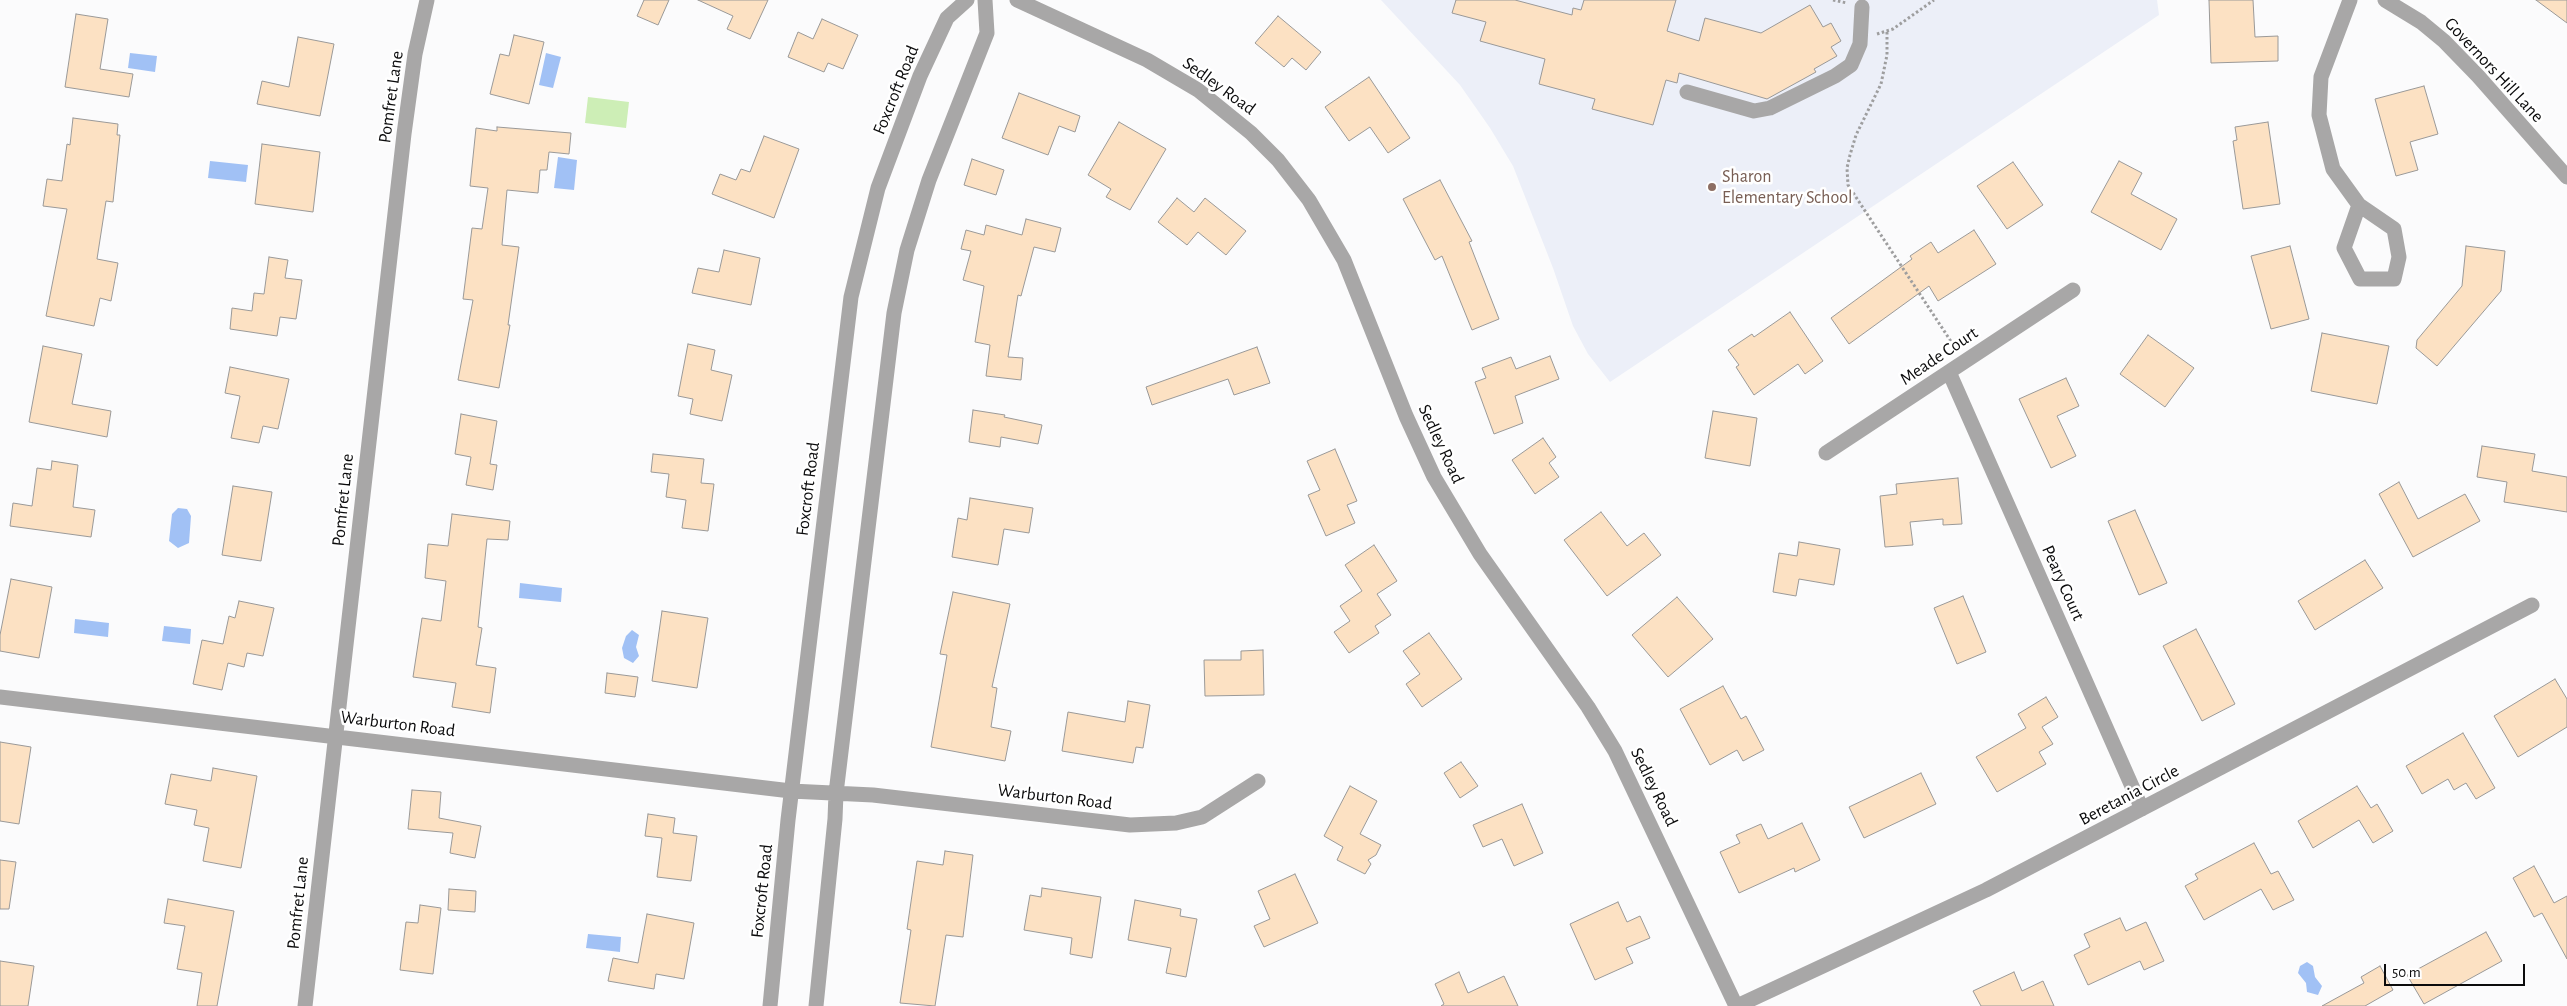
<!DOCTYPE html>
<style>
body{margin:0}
#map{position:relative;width:2567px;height:1006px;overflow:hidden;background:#fbfbfc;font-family:"Alegreya Sans",sans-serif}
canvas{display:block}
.scale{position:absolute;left:2384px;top:964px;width:141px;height:22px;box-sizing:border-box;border:2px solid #0b0b0c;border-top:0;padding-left:6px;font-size:15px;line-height:18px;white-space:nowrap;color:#0b0b0c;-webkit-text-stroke:4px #fff;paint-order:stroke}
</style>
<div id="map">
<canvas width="2567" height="1006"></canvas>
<div class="scale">50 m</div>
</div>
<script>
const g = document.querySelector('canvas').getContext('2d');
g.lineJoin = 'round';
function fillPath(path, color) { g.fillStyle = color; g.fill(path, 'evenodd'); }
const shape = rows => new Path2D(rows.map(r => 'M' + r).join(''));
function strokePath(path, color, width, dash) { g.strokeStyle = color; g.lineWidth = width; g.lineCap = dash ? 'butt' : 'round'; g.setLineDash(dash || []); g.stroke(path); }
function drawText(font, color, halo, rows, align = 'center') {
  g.font = font + ' "Alegreya Sans",sans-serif'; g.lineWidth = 5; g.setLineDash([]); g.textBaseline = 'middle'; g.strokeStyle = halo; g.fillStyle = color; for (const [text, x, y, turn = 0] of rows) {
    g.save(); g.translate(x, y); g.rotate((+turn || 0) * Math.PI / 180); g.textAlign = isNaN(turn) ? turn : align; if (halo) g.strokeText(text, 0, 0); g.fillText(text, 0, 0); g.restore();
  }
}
fillPath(shape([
 [1381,0,2157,0,2159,15,1610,382,1588,354,1573,326,1553,268,1513,166,1490,128,1460,85]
]), '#eceff8');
fillPath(shape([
 [588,97,629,102,626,128,585,123]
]), '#cdeeb6');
fillPath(shape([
 [130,53,157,56,155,72,128,68],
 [546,53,561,57,553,88,539,85],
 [558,157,577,160,574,190,554,188],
 [210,161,248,165,246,182,208,178],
 [178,508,187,509,191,516,189,543,178,548,169,541,172,514],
 [520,583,562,588,561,602,519,598],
 [75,619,109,623,108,637,74,633],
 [164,626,191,629,190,644,162,641],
 [632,630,639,635,636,647,639,656,633,663,624,658,622,648,626,636],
 [588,934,621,937,620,952,586,948],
 [2307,962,2313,966,2315,977,2322,986,2318,995,2307,992,2306,983,2298,973,2300,966]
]), '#a1c1f5');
const building = shape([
 [644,0,669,0,658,25,637,16,644,0],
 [698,0,768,0,750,39,727,29,733,16,698,0],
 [1456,0,1515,0,1572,15,1573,8,1581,10,1584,0,1676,0,1667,31,1699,41,1705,18,1761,33,1810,5,1823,27,1831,23,1841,41,1831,47,1837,56,1814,69,1816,72,1767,99,1679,73,1677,83,1666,80,1653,125,1592,109,1595,99,1539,84,1545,59,1480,41,1486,22,1452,13,1456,0],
 [2209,0,2253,0,2255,37,2278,36,2278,61,2211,63,2209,0],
 [2536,0,2567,0,2567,23,2536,0],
 [76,14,108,19,100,69,133,74,129,97,65,87,76,14],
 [1278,16,1321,52,1306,70,1292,58,1284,67,1255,43,1278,16],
 [822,19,858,35,843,69,828,63,824,72,788,57,798,32,813,39,822,19],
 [514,35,544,42,529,104,490,94,500,54,509,56,514,35],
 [298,37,334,44,320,116,257,104,262,81,289,87,298,37],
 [1369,77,1410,138,1388,153,1370,127,1349,141,1325,107,1369,77],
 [2424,86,2438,134,2410,142,2418,170,2396,176,2375,99,2424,86],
 [1019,93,1080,116,1075,132,1059,126,1048,155,1002,138,1019,93],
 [73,118,118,124,117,135,120,135,113,202,106,201,97,259,118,263,111,301,100,298,94,326,46,316,67,209,43,206,47,179,62,181,67,144,70,145,73,118],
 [1119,122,1166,149,1130,210,1106,197,1111,189,1088,175,1119,122],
 [2268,122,2280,204,2243,209,2233,141,2237,140,2235,127,2268,122],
 [497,127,571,133,569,154,549,152,547,170,540,170,538,193,507,190,502,245,519,247,508,325,510,325,499,388,458,380,473,300,463,299,472,228,482,229,488,188,470,186,476,128,497,131,497,127],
 [764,136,799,149,774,218,712,194,720,174,736,180,741,169,750,172,764,136],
 [262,144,320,152,313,212,255,204,262,144],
 [972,159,1004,170,996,195,964,185,972,159],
 [2119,161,2142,173,2131,194,2177,219,2161,250,2091,212,2119,161],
 [2013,162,2043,205,2007,229,1977,186,2013,162],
 [1440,180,1472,241,1469,242,1499,319,1472,330,1442,256,1435,260,1403,199,1440,180],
 [1177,198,1194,212,1205,198,1246,231,1226,255,1198,232,1187,245,1158,222,1177,198],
 [1026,219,1061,228,1055,252,1034,247,1021,296,1018,295,1008,357,1023,358,1021,380,986,376,990,345,975,342,984,286,963,280,971,251,961,249,966,230,984,235,986,225,1022,235,1026,219],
 [1974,230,1996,264,1938,301,1929,286,1849,344,1831,318,1912,259,1910,256,1931,242,1938,253,1974,230],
 [2290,246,2309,319,2271,329,2251,256,2290,246],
 [2466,246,2505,251,2501,291,2437,366,2416,348,2417,340,2462,286,2466,246],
 [724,250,760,258,751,305,692,293,698,268,719,272,724,250],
 [269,257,288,260,285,278,302,280,296,319,280,317,277,336,230,329,232,308,252,311,254,293,264,294,269,257],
 [1790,312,1823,361,1805,374,1798,364,1754,395,1736,367,1739,365,1728,350,1752,334,1754,337,1790,312],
 [2322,333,2389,346,2377,404,2311,391,2322,333],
 [2148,335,2194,368,2165,407,2120,374,2148,335],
 [688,344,715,350,711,370,732,375,722,421,690,414,693,399,678,396,688,344],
 [43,346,82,354,72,404,111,411,107,437,29,422,43,346],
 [1257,347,1270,383,1234,395,1228,379,1152,405,1146,387,1257,347],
 [1550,356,1559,379,1515,396,1523,423,1494,434,1475,382,1486,378,1482,368,1511,357,1516,369,1550,356],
 [230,367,289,379,278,429,263,426,259,443,231,438,240,396,225,393,230,367],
 [2066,378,2079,406,2057,416,2076,456,2051,468,2019,399,2066,378],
 [973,410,1005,415,1004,417,1042,425,1038,444,1001,437,1000,447,969,442,973,410],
 [1713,411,1757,418,1750,466,1705,458,1713,411],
 [461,414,497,421,490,464,497,465,493,490,466,485,471,457,455,454,461,414],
 [1543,438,1556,457,1549,463,1559,477,1535,494,1512,460,1543,438],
 [2482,446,2535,454,2532,471,2567,477,2567,512,2504,502,2507,482,2477,477,2482,446],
 [1335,449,1357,501,1347,505,1355,523,1326,536,1308,495,1320,490,1307,461,1335,449],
 [653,454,704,459,701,483,714,484,708,531,682,528,686,500,666,497,669,474,651,472,653,454],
 [52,461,78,465,73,507,95,510,91,537,10,526,13,503,32,506,37,468,51,470,52,461],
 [1958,478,1962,524,1943,525,1943,519,1910,522,1913,545,1885,547,1880,496,1897,494,1896,484,1958,478],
 [2399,482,2418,519,2465,494,2480,521,2413,557,2379,494,2399,482],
 [233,486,272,492,261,561,222,555,233,486],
 [970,498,1033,508,1029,533,1004,529,998,565,952,557,958,518,967,520,970,498],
 [2135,510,2167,583,2139,595,2108,521,2135,510],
 [1601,512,1627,546,1644,533,1661,555,1607,596,1564,540,1601,512],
 [452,514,510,521,508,540,487,539,478,627,482,628,476,665,496,668,490,713,452,707,456,683,413,677,422,618,441,621,446,581,425,578,428,544,448,546,452,514],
 [1799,542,1840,549,1834,585,1799,579,1796,596,1773,592,1779,553,1797,556,1799,542],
 [1374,545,1397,581,1377,594,1391,615,1375,626,1379,633,1349,653,1334,632,1350,621,1340,606,1362,591,1345,565,1374,545],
 [2365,560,2383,588,2315,630,2298,601,2365,560],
 [11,579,52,587,39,658,0,651,0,635,11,579],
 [953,592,1010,604,992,687,997,688,991,727,1011,731,1005,761,931,747,947,655,940,654,953,592],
 [1963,596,1986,652,1957,664,1934,608,1963,596],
 [1677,597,1713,639,1668,677,1632,635,1677,597],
 [239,601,274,608,263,656,247,653,244,667,228,663,222,690,193,684,202,640,223,644,229,616,235,618,239,601],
 [662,611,708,618,697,688,652,681,662,611],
 [2196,629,2235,704,2202,721,2163,646,2196,629],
 [1429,633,1462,679,1422,707,1406,684,1420,674,1403,651,1429,633],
 [1263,650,1264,695,1205,696,1204,660,1241,660,1241,651,1263,650],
 [607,673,638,677,635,697,605,693,607,673],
 [2555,679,2567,699,2567,727,2518,757,2494,716,2555,679],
 [1723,686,1741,719,1746,716,1764,750,1743,761,1737,750,1710,765,1680,709,1723,686],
 [2046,697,2058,717,2042,727,2053,744,2039,752,2046,764,1997,792,1976,757,2026,728,2018,714,2046,697],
 [1128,701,1150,705,1143,748,1136,747,1133,763,1062,751,1068,712,1125,722,1128,701],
 [2463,733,2495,788,2476,799,2466,783,2454,790,2448,779,2422,794,2406,766,2463,733],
 [0,742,31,747,19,824,0,821,0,742],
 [1461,762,1478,786,1460,798,1444,773,1461,762],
 [213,768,257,776,241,868,203,861,209,828,194,825,197,810,165,804,171,774,211,781,213,768],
 [1921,773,1936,804,1864,838,1849,807,1921,773],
 [1350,786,1377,801,1360,834,1381,845,1376,855,1368,860,1371,864,1365,874,1337,860,1343,847,1324,836,1350,786],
 [2357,786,2371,808,2377,804,2393,831,2373,843,2359,820,2313,848,2298,821,2357,786],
 [412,790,441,792,439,818,481,826,475,858,450,853,453,833,408,829,412,790],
 [1522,804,1543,853,1514,866,1502,839,1483,847,1473,825,1522,804],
 [648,814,675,818,673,833,697,836,691,881,657,877,662,838,645,836,648,814],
 [1802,823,1820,860,1795,872,1794,868,1739,893,1720,852,1740,843,1736,835,1761,824,1768,839,1802,823],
 [2254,843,2271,874,2278,871,2294,900,2273,910,2261,889,2204,920,2185,886,2198,879,2195,874,2254,843],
 [945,851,973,855,963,937,946,935,935,1006,900,1003,911,930,907,929,917,861,943,865,945,851],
 [0,860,16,862,9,909,0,909,0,860],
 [2534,866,2554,903,2567,896,2567,959,2542,913,2534,917,2513,878,2534,866],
 [1295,874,1318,923,1264,947,1254,926,1270,919,1258,891,1295,874],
 [1042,888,1101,897,1092,958,1070,954,1072,938,1024,930,1030,895,1041,897,1042,888],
 [449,889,476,891,475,912,448,910,449,889],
 [168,899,234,911,217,1006,197,1006,202,973,177,969,185,926,164,923,168,899],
 [1135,900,1181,909,1180,916,1197,919,1186,977,1166,973,1171,948,1128,940,1135,900],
 [1618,902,1627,922,1640,916,1650,938,1626,948,1633,963,1595,980,1570,924,1618,902],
 [420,905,441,908,433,974,400,970,406,922,418,923,420,905],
 [647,914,694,923,684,979,656,974,654,989,608,981,613,958,638,963,647,914],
 [2120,918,2126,931,2146,922,2164,961,2144,970,2140,961,2088,985,2074,955,2090,947,2084,934,2120,918],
 [2486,932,2502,961,2424,1004,2407,975,2486,932],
 [0,961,34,966,28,1006,0,1006,0,961],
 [2380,966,2393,990,2365,1006,2322,1006,2364,983,2361,977,2380,966],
 [1459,972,1468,993,1504,976,1518,1006,1441,1006,1444,1004,1435,984,1459,972],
 [2014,972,2022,991,2043,981,2054,1006,1981,1006,1973,991,2014,972]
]);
fillPath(building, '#fce1c3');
strokePath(building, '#9a9998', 1);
strokePath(shape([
 [1833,0,1847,3],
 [1887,32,1887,55,1881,84,1856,135,1850,155,1847,168,1848,185,1956,349],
 [1877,34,1893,29,1934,0]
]), '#9e9e9f', 3, [2.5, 2.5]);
strokePath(shape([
 [1017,0,1147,60,1198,90,1251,133,1278,160,1309,200,1344,260,1406,416,1434,477,1480,554,1588,707,1615,751,1736,1006],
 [2350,0,2321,77,2319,115,2333,169,2359,205,2394,229,2399,257,2394,279,2360,279,2344,248,2359,205],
 [2385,0,2421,22,2444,41,2478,76,2567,177],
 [1687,92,1754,111,1770,108,1835,76,1851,65,1860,44,1862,7],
 [1949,372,2142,809],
 [1826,453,2073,290],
 [0,697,791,791,873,795,1130,825,1176,823,1202,817,1258,781],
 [305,1006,404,134,415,54,427,0],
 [770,1006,788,820,851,297,878,188,920,76,947,18,967,0],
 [816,1006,835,819,836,793,894,313,907,250,929,180,987,33,985,0],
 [1737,1006,1986,890,2532,605]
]), '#a8a7a7', 15);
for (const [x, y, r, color] of [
 [1712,187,5,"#8d6e63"]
]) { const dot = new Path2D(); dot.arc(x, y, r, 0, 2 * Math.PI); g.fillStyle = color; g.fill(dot); strokePath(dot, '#fff', 2); }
drawText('18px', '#0b0b0c', '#fff', [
 ["Governors Hill Lane",2494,70,47],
 ["Sedley Road",1219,86,36],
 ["Foxcroft Road",896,90,-68],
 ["Pomfret Lane",391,97,-82],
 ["Meade Court",1939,356,-34],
 ["Sedley Road",1441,444,65],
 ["Foxcroft Road",808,489,-83],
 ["Pomfret Lane",343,500,-84],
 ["Peary Court",2063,583,66],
 ["Warburton Road",398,724,7],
 ["Sedley Road",1654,787,64],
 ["Beretania Circle",2129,795,-28],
 ["Warburton Road",1055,797,7],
 ["Foxcroft Road",762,891,-84],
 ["Pomfret Lane",298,903,-84]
]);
drawText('18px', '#785e54', '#fff', [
 ["Sharon",1722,177],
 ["Elementary School",1722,198]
], 'left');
</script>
